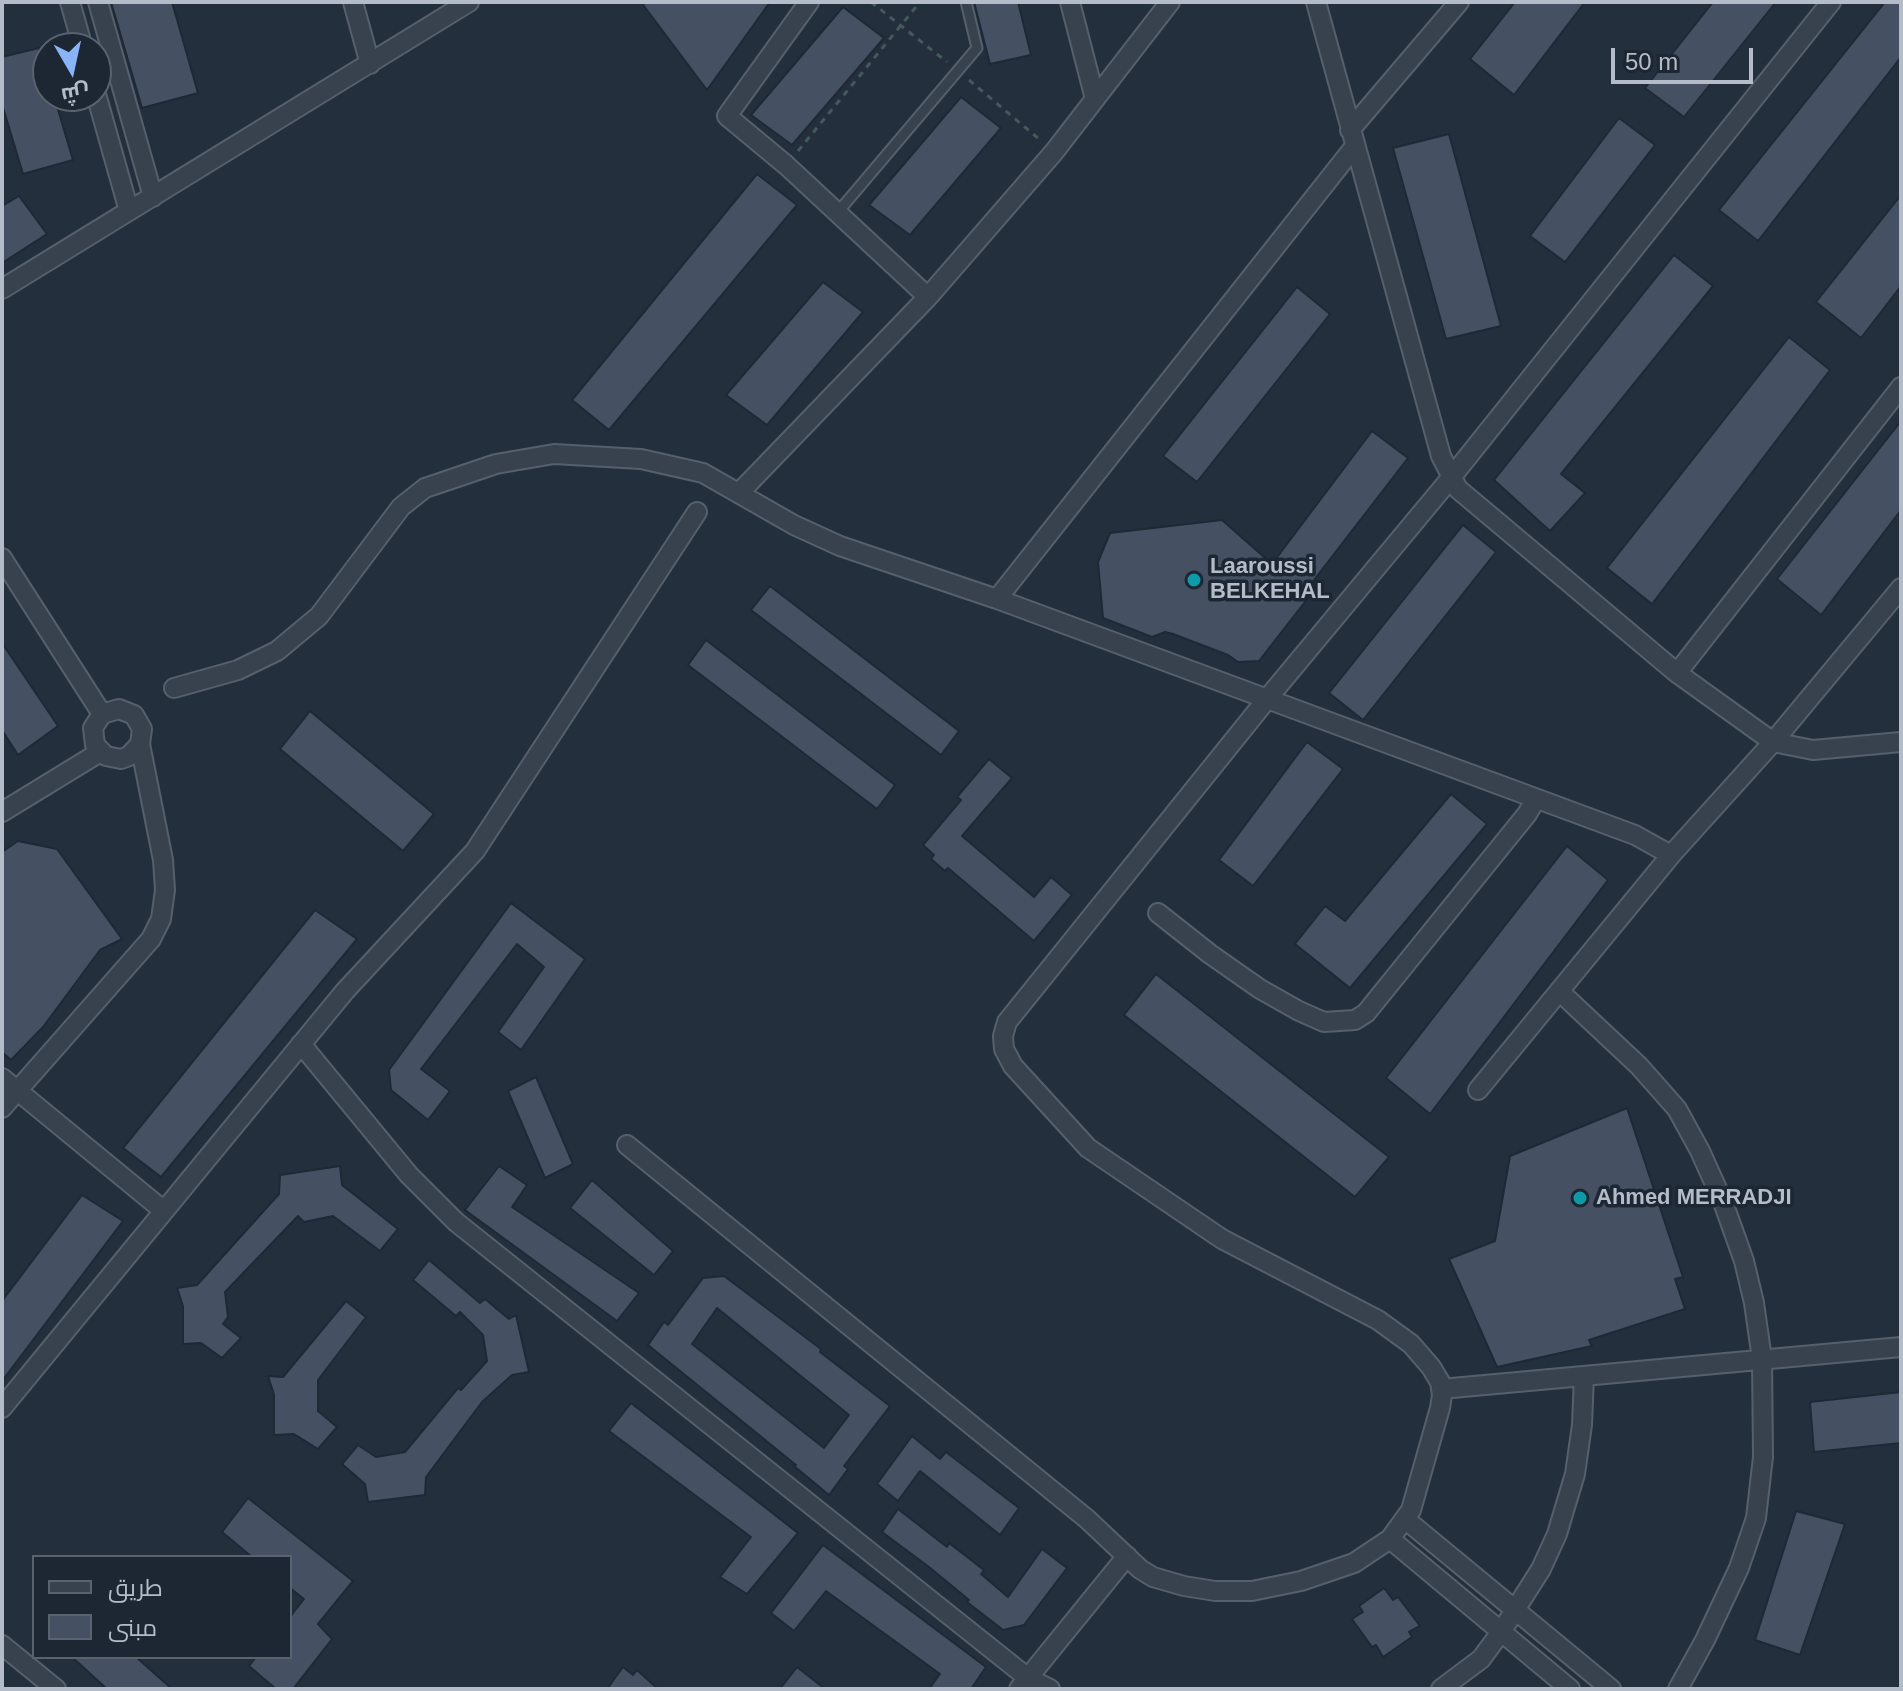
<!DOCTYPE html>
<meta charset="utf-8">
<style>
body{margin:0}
#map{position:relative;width:1903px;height:1691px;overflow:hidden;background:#242f3e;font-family:Arial,Cairo,sans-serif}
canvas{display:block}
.frame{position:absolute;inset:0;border:4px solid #b4bcc9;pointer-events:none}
.legend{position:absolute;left:32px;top:1555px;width:260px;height:104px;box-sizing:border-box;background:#1d2633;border:2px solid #59626f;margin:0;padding:10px 14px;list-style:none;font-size:24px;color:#b4bcc9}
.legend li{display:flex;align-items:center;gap:16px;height:40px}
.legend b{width:40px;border:2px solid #59626f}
.north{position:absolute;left:32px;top:32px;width:80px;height:80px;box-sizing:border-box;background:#1d2633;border:2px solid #59626f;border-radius:50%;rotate:171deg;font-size:22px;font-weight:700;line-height:32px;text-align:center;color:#b4bcc9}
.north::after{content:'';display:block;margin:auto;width:28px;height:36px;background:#8ab4f8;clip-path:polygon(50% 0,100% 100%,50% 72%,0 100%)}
.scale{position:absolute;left:1611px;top:48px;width:142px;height:36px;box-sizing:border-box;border:4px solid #b4bcc9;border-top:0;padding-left:10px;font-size:24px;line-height:28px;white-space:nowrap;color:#b4bcc9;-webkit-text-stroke:6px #1d2633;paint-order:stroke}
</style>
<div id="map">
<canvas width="1903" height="1691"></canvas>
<div class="frame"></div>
<ul class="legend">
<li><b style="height:10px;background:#38414e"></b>طريق</li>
<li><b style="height:22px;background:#455162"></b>مبنى</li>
</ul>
<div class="north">ش</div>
<div class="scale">50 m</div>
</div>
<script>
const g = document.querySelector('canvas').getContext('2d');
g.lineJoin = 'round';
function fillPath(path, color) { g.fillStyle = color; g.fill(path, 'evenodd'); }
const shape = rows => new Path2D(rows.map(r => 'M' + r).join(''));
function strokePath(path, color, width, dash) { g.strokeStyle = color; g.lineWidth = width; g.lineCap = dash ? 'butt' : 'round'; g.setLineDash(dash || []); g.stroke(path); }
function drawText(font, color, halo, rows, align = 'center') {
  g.font = font + ' Arial,sans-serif'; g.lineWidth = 7; g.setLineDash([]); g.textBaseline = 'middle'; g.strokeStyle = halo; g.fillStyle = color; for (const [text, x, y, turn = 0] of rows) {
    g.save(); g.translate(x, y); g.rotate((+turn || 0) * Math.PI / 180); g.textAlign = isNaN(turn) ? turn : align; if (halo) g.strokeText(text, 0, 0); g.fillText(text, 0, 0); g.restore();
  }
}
const building = shape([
 [111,2,172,2,198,93,142,108,111,2],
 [641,2,770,2,707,90,641,2],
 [974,2,1018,2,1031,55,990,64,974,2],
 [1515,2,1585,2,1514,95,1470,59,1515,2],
 [1713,2,1776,2,1684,117,1645,88,1713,2],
 [1885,2,1901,2,1901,57,1758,241,1719,210,1885,2],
 [843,7,884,38,792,145,751,115,843,7],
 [39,48,48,77,48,96,54,96,73,160,23,174,2,104,2,57,39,48],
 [961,97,1001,128,910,235,869,205,961,97],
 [1619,118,1655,145,1565,262,1530,236,1619,118],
 [1449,134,1501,326,1446,339,1393,148,1449,134],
 [757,174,797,205,609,430,572,400,757,174],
 [1901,195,1901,286,1861,338,1816,302,1901,195],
 [19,196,47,234,2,263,2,206,19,196],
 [1674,255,1713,286,1561,474,1585,493,1550,531,1494,480,1674,255],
 [823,282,863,312,767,425,726,395,823,282],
 [1297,287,1330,314,1197,482,1163,456,1297,287],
 [1789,337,1830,370,1652,604,1607,568,1789,337],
 [1901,421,1901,510,1821,615,1777,579,1901,421],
 [1372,431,1408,458,1304,593,1308,598,1259,661,1238,662,1228,655,1173,634,1165,632,1152,637,1103,618,1098,562,1110,533,1222,520,1272,564,1372,431],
 [1463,525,1496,552,1363,720,1329,693,1463,525],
 [770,586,959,731,941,755,751,610,770,586],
 [706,640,895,785,877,809,688,665,706,640],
 [2,643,58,726,18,755,2,730,2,643],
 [310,711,434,814,403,851,280,749,310,711],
 [1307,742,1343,769,1253,886,1219,860,1307,742],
 [989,759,1012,778,962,836,1034,897,1051,877,1072,895,1034,941,948,868,945,871,931,859,934,855,923,845,961,800,957,797,989,759],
 [1451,794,1487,824,1350,988,1295,944,1325,906,1345,921,1451,794],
 [18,841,57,849,122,939,100,950,43,1027,11,1060,2,1052,2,852,18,841],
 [1567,846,1608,880,1430,1114,1386,1078,1567,846],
 [511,903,585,959,521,1050,498,1032,544,967,517,944,421,1069,450,1091,428,1120,391,1090,389,1070,511,903],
 [315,910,357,939,161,1177,123,1148,315,910],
 [1156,974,1389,1157,1355,1197,1124,1015,1156,974],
 [536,1077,573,1164,545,1178,508,1091,536,1077],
 [1627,1108,1683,1277,1675,1279,1685,1309,1589,1340,1592,1346,1497,1367,1449,1259,1495,1241,1510,1156,1627,1108],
 [340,1166,342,1185,398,1229,380,1251,333,1216,304,1222,298,1216,225,1292,228,1317,223,1324,241,1338,222,1358,201,1343,183,1344,183,1306,177,1288,197,1285,279,1194,280,1175,340,1166],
 [499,1166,527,1185,512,1207,639,1293,617,1321,465,1210,499,1166],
 [592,1180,673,1251,654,1275,570,1208,592,1180],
 [82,1195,123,1221,2,1381,2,1301,82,1195],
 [429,1260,480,1303,485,1299,509,1319,516,1315,529,1372,512,1375,482,1402,426,1477,425,1495,368,1502,365,1484,342,1464,358,1445,376,1457,405,1452,458,1388,461,1390,487,1361,483,1335,460,1312,456,1316,413,1280,429,1260],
 [724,1276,821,1349,820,1352,890,1406,844,1466,848,1469,829,1495,794,1466,796,1465,648,1345,664,1322,668,1325,703,1278,724,1276],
 [717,1308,849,1415,824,1448,692,1344,717,1308],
 [346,1301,366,1317,318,1380,318,1411,337,1427,318,1449,294,1434,274,1435,274,1395,268,1376,283,1377,346,1301],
 [1901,1392,1901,1443,1814,1452,1810,1402,1901,1392],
 [631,1403,798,1533,747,1594,720,1577,751,1537,609,1431,631,1403],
 [912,1436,940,1459,946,1452,1019,1508,1000,1535,920,1471,898,1501,877,1484,912,1436],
 [248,1498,353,1581,318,1624,332,1639,293,1689,276,1689,249,1666,256,1657,290,1657,290,1617,304,1599,290,1588,290,1557,252,1557,222,1532,248,1498],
 [898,1509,947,1547,949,1543,984,1570,981,1574,1008,1597,1042,1549,1067,1568,1024,1625,1003,1630,967,1602,969,1600,929,1567,882,1532,898,1509],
 [1796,1511,1845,1524,1800,1655,1755,1640,1796,1511],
 [823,1545,986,1667,971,1689,929,1689,940,1674,826,1591,794,1631,771,1613,823,1545],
 [1384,1588,1393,1600,1398,1597,1420,1626,1409,1632,1412,1637,1383,1657,1376,1645,1372,1647,1352,1619,1363,1612,1359,1606,1384,1588],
 [72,1657,136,1657,172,1689,107,1689,72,1657],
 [623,1667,633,1675,637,1670,658,1689,607,1689,623,1667],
 [797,1667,825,1689,780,1689,797,1667]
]);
fillPath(building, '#455162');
strokePath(building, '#1f2835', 2);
const service = shape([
 [838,212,977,48,966,2]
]);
const minor = shape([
 [70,2,83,48],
 [98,2,153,197],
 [353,2,370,64],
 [809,2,727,116,786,165,928,297],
 [1070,2,1095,99],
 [1316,2,1441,456,1458,489,1677,673,1773,742,1813,750,1901,742],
 [96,94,129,211],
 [1350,130,1459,2],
 [2,289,469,2],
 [739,493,928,297,1054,152,1170,2],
 [2,558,102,714],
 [997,599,1355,146],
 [1677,673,1901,387],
 [174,688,238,670,277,651,319,616,401,507,425,488,496,464,554,454,641,459,703,473,794,525,840,546,997,599,1635,835,1671,855],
 [2,812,100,752],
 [1158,913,1210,954,1260,989,1299,1011,1324,1022,1355,1020,1366,1013,1527,814,1536,799],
 [1559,991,1639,1066,1677,1109,1700,1151,1723,1202,1744,1261,1754,1303,1762,1359,1763,1457,1756,1518,1739,1568,1705,1640,1678,1689],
 [301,1044,409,1175,456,1222,1028,1678,1050,1689],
 [2,1078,164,1211],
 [1478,1090,1671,855,1773,742,1901,588],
 [2,1108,151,939,161,919,165,890,163,860,140,744,142,729,134,715,119,709,102,714,93,728,95,745,106,756,121,759,129,756,140,744],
 [627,1145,1087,1519,1140,1569,1153,1577,1184,1586,1215,1591,1252,1591,1301,1581,1354,1563,1390,1539,1411,1510,1440,1408,1442,1395,1440,1382,1431,1367,1411,1344,1378,1320,1222,1239,1088,1148,1013,1066,1004,1049,1003,1036,1007,1022,1267,699,1450,479,1831,2],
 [1441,1389,1901,1347],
 [2,1408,345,991,475,851,697,512],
 [1405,1519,1611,1689],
 [1390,1539,1570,1689],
 [2,1645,56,1689],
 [1019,1689,1127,1556],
 [1441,1689,1481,1659,1501,1632,1541,1569,1557,1534,1575,1474,1582,1425,1584,1376]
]);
strokePath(service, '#565f6c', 13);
strokePath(minor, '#565f6c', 22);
strokePath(shape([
 [871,2,947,62],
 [969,80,1039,139],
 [798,151,920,2]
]), '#44595c', 3, [6, 6]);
strokePath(service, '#38414e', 9);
strokePath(minor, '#38414e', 18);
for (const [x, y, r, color] of [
 [1194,580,8,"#0f9aa8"],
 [1580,1198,8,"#0f9aa8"]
]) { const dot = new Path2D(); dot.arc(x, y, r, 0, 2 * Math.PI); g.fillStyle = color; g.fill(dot); strokePath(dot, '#1d2633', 3); }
drawText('bold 22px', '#b4bcc9', '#1d2633', [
 ["Laaroussi",1210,567],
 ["BELKEHAL",1210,592],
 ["Ahmed MERRADJI",1596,1198]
], 'left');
</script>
